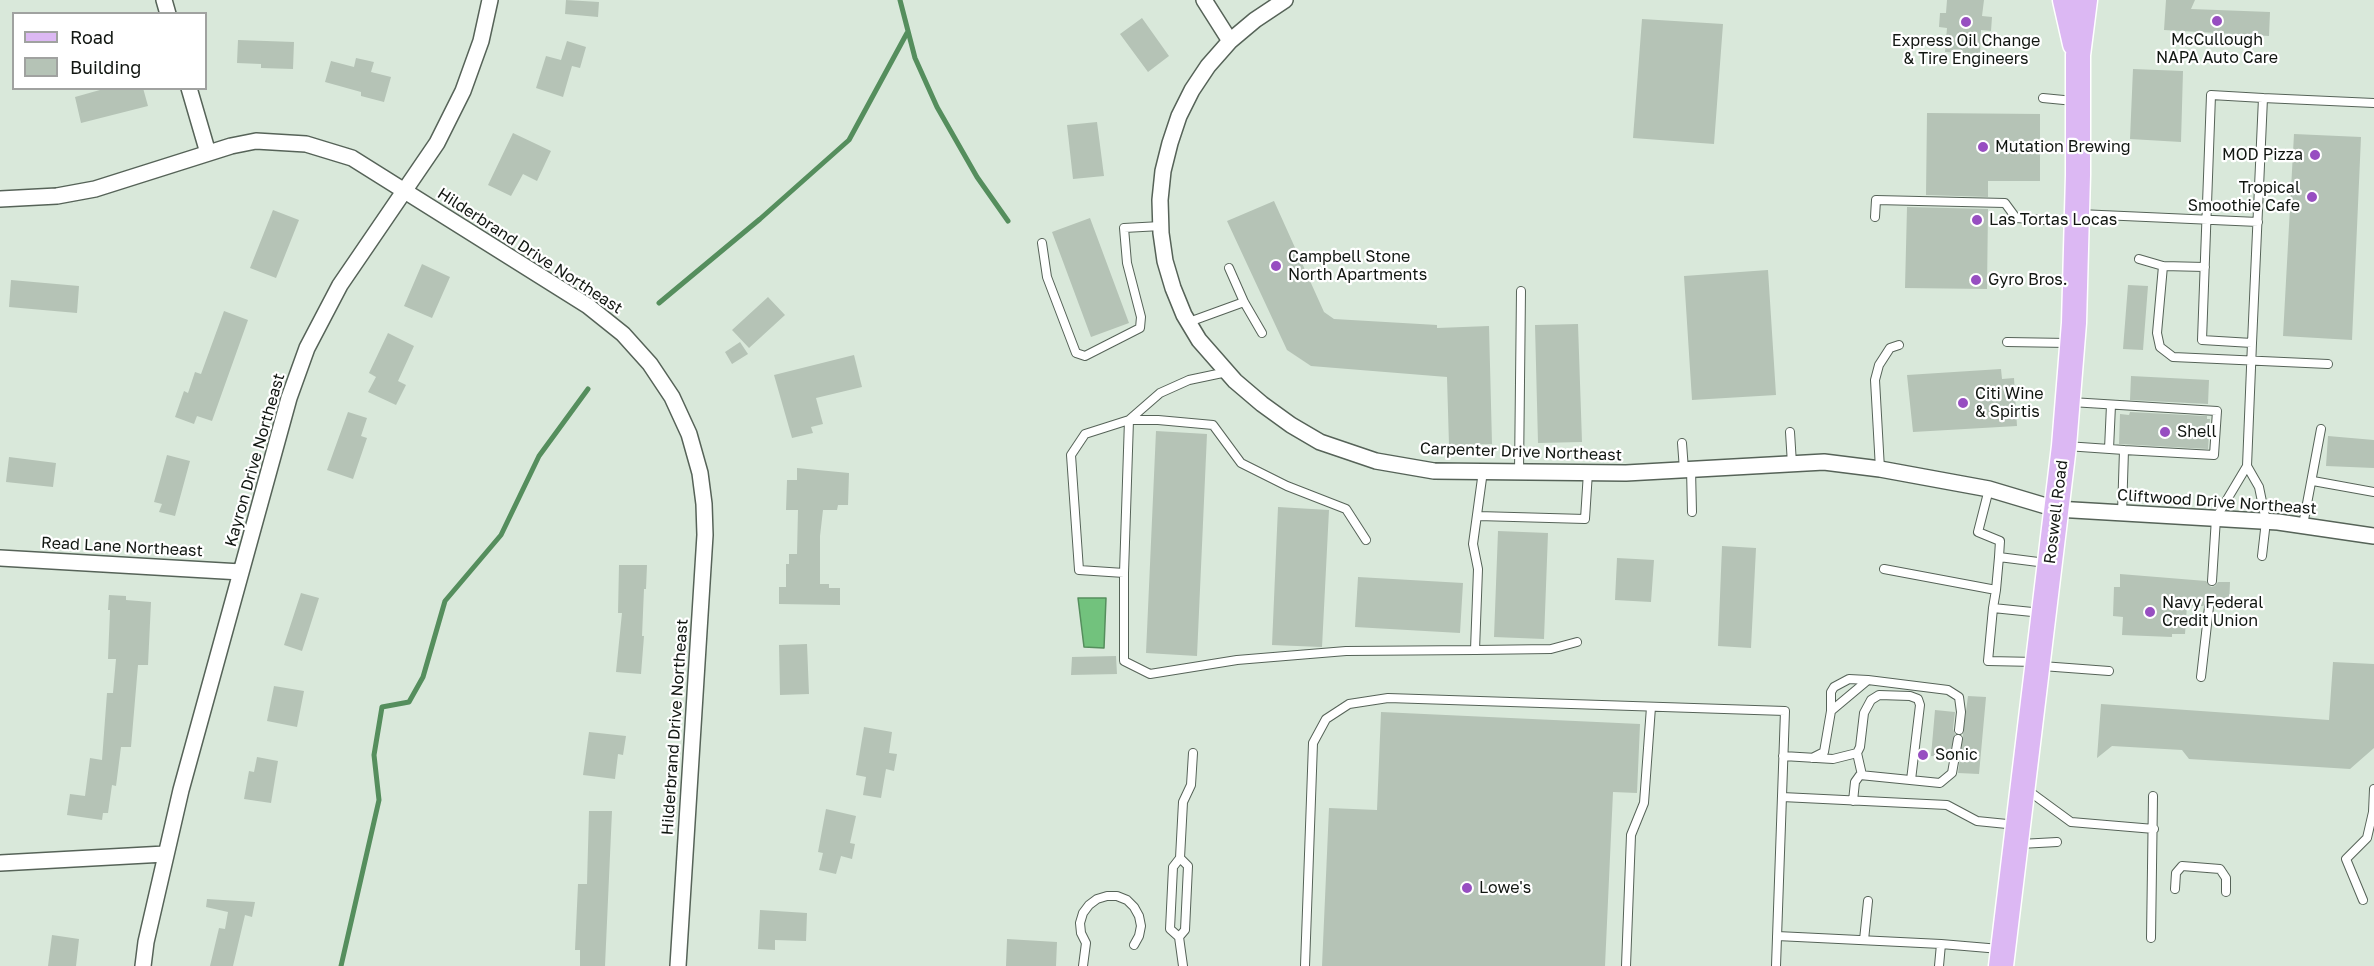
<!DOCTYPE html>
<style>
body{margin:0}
#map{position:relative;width:2374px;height:966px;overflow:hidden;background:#d9e8da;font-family:"Golos Text",sans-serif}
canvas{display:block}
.legend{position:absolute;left:12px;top:12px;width:195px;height:78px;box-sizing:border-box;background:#fff;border:2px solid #a0a2a0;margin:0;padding:8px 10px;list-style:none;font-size:18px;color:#111611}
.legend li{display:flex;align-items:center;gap:12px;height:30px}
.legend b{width:30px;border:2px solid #a0a2a0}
</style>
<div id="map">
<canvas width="2374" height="966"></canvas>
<ul class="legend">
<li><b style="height:8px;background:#dcb8f3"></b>Road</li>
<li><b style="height:16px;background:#b5c3b6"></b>Building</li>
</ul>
</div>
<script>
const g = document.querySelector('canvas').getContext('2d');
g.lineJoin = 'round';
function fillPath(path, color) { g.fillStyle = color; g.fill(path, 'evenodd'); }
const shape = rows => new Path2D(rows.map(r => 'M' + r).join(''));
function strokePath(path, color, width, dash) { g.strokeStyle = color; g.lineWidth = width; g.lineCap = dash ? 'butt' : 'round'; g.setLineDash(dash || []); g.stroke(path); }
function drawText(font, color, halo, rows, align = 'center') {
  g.font = font + ' "Golos Text",sans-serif'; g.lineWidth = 4.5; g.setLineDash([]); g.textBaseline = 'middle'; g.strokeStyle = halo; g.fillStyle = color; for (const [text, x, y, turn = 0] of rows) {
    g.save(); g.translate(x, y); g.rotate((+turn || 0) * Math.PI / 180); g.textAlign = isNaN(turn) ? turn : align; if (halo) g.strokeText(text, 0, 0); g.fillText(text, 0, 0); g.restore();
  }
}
const water = shape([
 [1078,598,1106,598,1104,648,1084,647,1078,598]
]);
fillPath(water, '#72c27d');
strokePath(water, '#558e5d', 1.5);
strokePath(shape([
 [900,0,915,58,937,107,977,177,1008,221],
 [659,303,760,219,849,140,907,33],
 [341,966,379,800,374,755,382,707,409,702,423,677,445,601,501,535,539,456,588,389]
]), '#558e5d', 5);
fillPath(shape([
 [566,0,599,2,598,17,565,14],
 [1947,0,1984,0,1982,16,1992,17,1991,31,1981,30,1980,54,1945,52,1947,28,1939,27,1940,13,1946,13],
 [2166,0,2195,0,2191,9,2270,12,2269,36,2164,30],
 [1142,18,1169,56,1148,72,1120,34],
 [1642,19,1723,24,1714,144,1633,138],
 [238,40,294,42,293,69,261,68,261,64,237,63],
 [567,41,586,47,580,68,572,66,563,97,536,88,546,56,561,60],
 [356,58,374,62,371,72,391,77,384,102,361,96,361,92,325,82,331,61,354,67],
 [2133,69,2183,71,2181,142,2130,139],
 [107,88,143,88,148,106,81,123,75,97],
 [1927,113,2040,114,2040,181,1988,181,1988,197,1926,195],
 [1097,122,1104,176,1073,179,1067,125],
 [513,133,551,151,537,181,523,174,511,196,488,185],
 [2294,134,2361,137,2352,340,2283,336],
 [1274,201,1324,312,1334,319,1437,325,1437,328,1489,326,1492,444,1449,445,1447,377,1311,366,1287,350,1227,221],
 [1907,207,1988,209,1987,289,1905,288],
 [273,210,299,220,276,278,250,268],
 [1090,218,1129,323,1091,337,1052,232],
 [422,264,450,277,432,318,404,306],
 [1768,270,1776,395,1692,400,1684,276],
 [11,280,79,286,77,313,9,307],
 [2128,285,2148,286,2143,350,2123,349],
 [768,297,785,315,749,348,732,330],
 [224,311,248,320,212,421,197,416,194,424,175,417,184,391,188,393,195,372,201,374],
 [1578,324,1582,442,1538,443,1535,325],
 [388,333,414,346,398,381,406,385,396,405,368,392,376,377,369,373],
 [740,342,748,354,732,364,725,352],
 [854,355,862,387,816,398,823,424,811,427,813,433,792,438,774,375],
 [2001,369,2002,379,2014,378,2017,426,1913,432,1907,375],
 [2131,376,2209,380,2208,404,2130,400],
 [348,412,367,418,361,436,367,438,353,479,327,470],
 [2130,412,2207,416,2207,419,2210,419,2208,449,2119,444,2120,414,2129,415],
 [1156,431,1207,434,1197,656,1146,653],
 [2328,436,2374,440,2374,468,2326,466],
 [167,455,190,461,175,516,159,512,162,504,154,502],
 [9,457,56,463,53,487,6,482],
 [797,468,849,473,848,505,838,505,837,510,823,510,820,536,820,584,829,584,829,588,840,588,840,605,779,604,779,587,786,587,786,564,789,564,789,554,797,554,798,510,786,510,787,480,797,480],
 [1278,507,1329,510,1322,647,1272,645],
 [1498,531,1548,533,1544,639,1494,637],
 [1722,546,1756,548,1751,648,1718,646],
 [1617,558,1654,560,1651,602,1615,600],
 [619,565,647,565,646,589,644,589,642,636,644,636,641,674,616,672,622,613,618,613],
 [2120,574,2206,581,2211,587,2215,586,2218,582,2230,582,2229,607,2215,607,2213,603,2209,601,2203,606,2187,606,2185,634,2172,634,2172,637,2122,635,2123,617,2113,616,2114,587,2120,587],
 [1358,577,1463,583,1460,633,1355,627],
 [301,593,319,598,302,651,284,645],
 [109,595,126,596,126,600,151,602,148,665,138,665,131,747,121,747,116,786,112,785,108,813,103,813,102,820,67,815,70,794,85,796,90,758,102,760,107,693,113,693,116,659,108,659,110,610,108,610],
 [807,644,809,694,780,695,779,645],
 [1116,656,1117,674,1071,675,1072,657],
 [2333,662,2374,664,2374,748,2350,769,2189,759,2182,750,2112,746,2097,758,2101,704,2329,720],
 [274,686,304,691,297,727,267,721],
 [1968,696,1986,697,1979,774,1958,773],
 [1935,710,1955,712,1953,729,1955,734,1949,757,1931,756],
 [1381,712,1640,724,1637,793,1613,792,1605,966,1322,966,1329,808,1377,810],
 [864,727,892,732,889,753,897,754,894,771,886,769,881,798,863,795,866,777,856,775],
 [589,732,626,736,623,755,618,754,615,779,583,775],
 [257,757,278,761,271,803,244,799,249,771,254,772],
 [826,809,856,816,850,843,855,844,852,859,841,856,836,874,819,870,823,853,818,852],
 [589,811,612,811,605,966,580,966,580,950,575,950,578,884,587,884],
 [207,899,255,902,252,917,245,915,233,966,210,966,219,928,225,929,228,912,206,907],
 [760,910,807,913,806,941,775,940,775,950,758,949],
 [52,935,79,939,76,966,48,966],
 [1007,939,1057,942,1056,966,1006,966]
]), '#b5c3b6');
const service = shape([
 [2043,98,2074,101],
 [2263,98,2374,103],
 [2079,214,2258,222],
 [1875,217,1876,200,2005,203,2016,218,2073,222],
 [1042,243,1047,277,1076,353,1085,356,1140,328,1141,317,1127,263,1124,228,1161,226],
 [2139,259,2163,266,2205,267],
 [2163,266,2157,333,2160,347,2173,357,2328,364],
 [1229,268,1244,302,1262,333],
 [1189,322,1244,302],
 [2007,342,2068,343],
 [2071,402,2217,411,2214,455,2124,450],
 [1790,432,1792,464],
 [1682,443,1684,470],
 [2066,446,2124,450,2122,513],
 [2109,449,2111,405],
 [2247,466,2259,487,2266,521,2262,556],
 [1691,469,1692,512],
 [1880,469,1875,380,1879,365,1890,348,1899,345],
 [1519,472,1521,291],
 [2313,481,2374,492],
 [1989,489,1978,532,2000,541,1999,557],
 [1478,516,1585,519,1588,472],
 [2303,525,2321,429],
 [1366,540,1346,509,1287,486,1241,463,1213,425,1158,420,1129,420,1085,434,1071,455,1079,570,1124,573,1124,661,1150,674,1237,660,1346,651,1475,650,1478,569,1473,544,1483,471],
 [1884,569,1996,590,1993,608],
 [1124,573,1129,420,1160,393,1189,380,1227,372],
 [2212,581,2216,518,2247,466,2252,343,2263,98,2211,95,2202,340,2252,343],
 [1996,590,1999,557,2046,563],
 [1475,650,1551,649,1577,642],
 [2036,662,1988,661,1993,608,2042,613],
 [2042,666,2109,671],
 [2201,677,2209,607],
 [1831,711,1831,692,1834,687,1849,679,1868,680],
 [1857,753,1862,775],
 [1783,756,1833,759,1857,753,1860,747,1864,713,1871,700,1879,695,1910,696,1918,699,1920,705,1911,780],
 [1812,758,1824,752,1831,711,1868,680,1948,690,1959,697,1961,712,1959,730],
 [2026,789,2071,822,2154,829],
 [1782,797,1947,805,1977,821,2017,825],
 [1853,801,1855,782,1860,775,1940,783,1952,773,1958,739],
 [2020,844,2057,842],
 [2175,889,2176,873,2182,866,2220,869,2226,878,2226,892],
 [2363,900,2346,859,2367,838,2373,812,2374,789],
 [1777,936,1941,944],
 [1179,937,1185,930,1188,866,1180,858],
 [2151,938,2153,796],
 [1864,940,1868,901],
 [1083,966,1086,943,1081,933,1080,923,1083,913,1089,905,1097,899,1107,896,1117,896,1127,900,1134,907,1139,916,1141,926,1139,936,1134,945],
 [1183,966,1179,937,1170,929,1173,867,1180,858,1183,802,1191,785,1193,753],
 [1305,966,1313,743,1326,719,1349,704,1388,698,1785,711,1776,966],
 [1626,966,1631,835,1644,803,1651,707],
 [1939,966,1941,944,2000,949]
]);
const minor = shape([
 [164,0,168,14],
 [1204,0,1230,41],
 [1285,0,1255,20,1230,41,1208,66,1192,90,1179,116,1170,143,1163,171,1160,200,1161,233,1165,261,1173,288,1184,315,1199,340,1235,381,1262,404,1291,425,1320,442,1376,461,1434,471,1626,473,1824,462,1880,469,1989,489,2056,509,2278,522,2374,536],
 [189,88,208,153],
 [0,199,57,196,95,189,231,146,256,141,306,144,352,158,588,306,623,334,650,364,672,397,689,434,700,473,704,504,705,535,678,966],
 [0,558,241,572],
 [0,863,165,854],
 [143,966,146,942,181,790,289,398,307,348,340,285,437,143,463,91,481,41,490,0]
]);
const primary = shape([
 [2065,0,2075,44],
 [2001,966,2064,446,2074,323,2078,175,2078,55,2085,0]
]);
strokePath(service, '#566358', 10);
strokePath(minor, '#566358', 18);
strokePath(primary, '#fff', 27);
strokePath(service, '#fff', 8);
strokePath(minor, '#fff', 15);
strokePath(primary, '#dcb8f3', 24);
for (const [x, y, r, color] of [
 [2217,21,6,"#974ec1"],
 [1966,22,6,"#974ec1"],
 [1983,147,6,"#974ec1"],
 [2315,155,6,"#974ec1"],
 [2312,197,6,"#974ec1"],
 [1977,220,6,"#974ec1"],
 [1276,266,6,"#974ec1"],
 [1976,280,6,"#974ec1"],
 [1963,403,6,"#974ec1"],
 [2165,432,6,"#974ec1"],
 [2150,612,6,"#974ec1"],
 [1923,755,6,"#974ec1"],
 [1467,888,6,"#974ec1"]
]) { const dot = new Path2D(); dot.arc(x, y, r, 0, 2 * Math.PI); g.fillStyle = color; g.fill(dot); strokePath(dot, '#fff', 2); }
drawText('16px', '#111611', '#fff', [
 ["McCullough",2217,40,"center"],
 ["NAPA Auto Care",2217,58,"center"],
 ["Express Oil Change",1966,41,"center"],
 ["& Tire Engineers",1966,59,"center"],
 ["Mutation Brewing",1995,147],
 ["MOD Pizza",2303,155,"right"],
 ["Tropical",2300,188,"right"],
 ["Smoothie Cafe",2300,206,"right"],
 ["Las Tortas Locas",1989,220],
 ["Campbell Stone",1288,257],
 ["North Apartments",1288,275],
 ["Gyro Bros.",1988,280],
 ["Citi Wine",1975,394],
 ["& Spirtis",1975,412],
 ["Shell",2177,432],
 ["Navy Federal",2162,603],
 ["Credit Union",2162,621],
 ["Sonic",1935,755],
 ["Lowe's",1479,888]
], 'left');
drawText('16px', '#111611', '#fff', [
 ["Hilderbrand Drive Northeast",530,251,33],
 ["Carpenter Drive Northeast",1521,452,2],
 ["Kayron Drive Northeast",255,460,-74],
 ["Cliftwood Drive Northeast",2217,502,4],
 ["Roswell Road",2056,512,-83],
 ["Read Lane Northeast",122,547,3],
 ["Hilderbrand Drive Northeast",675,727,-86]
]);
</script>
